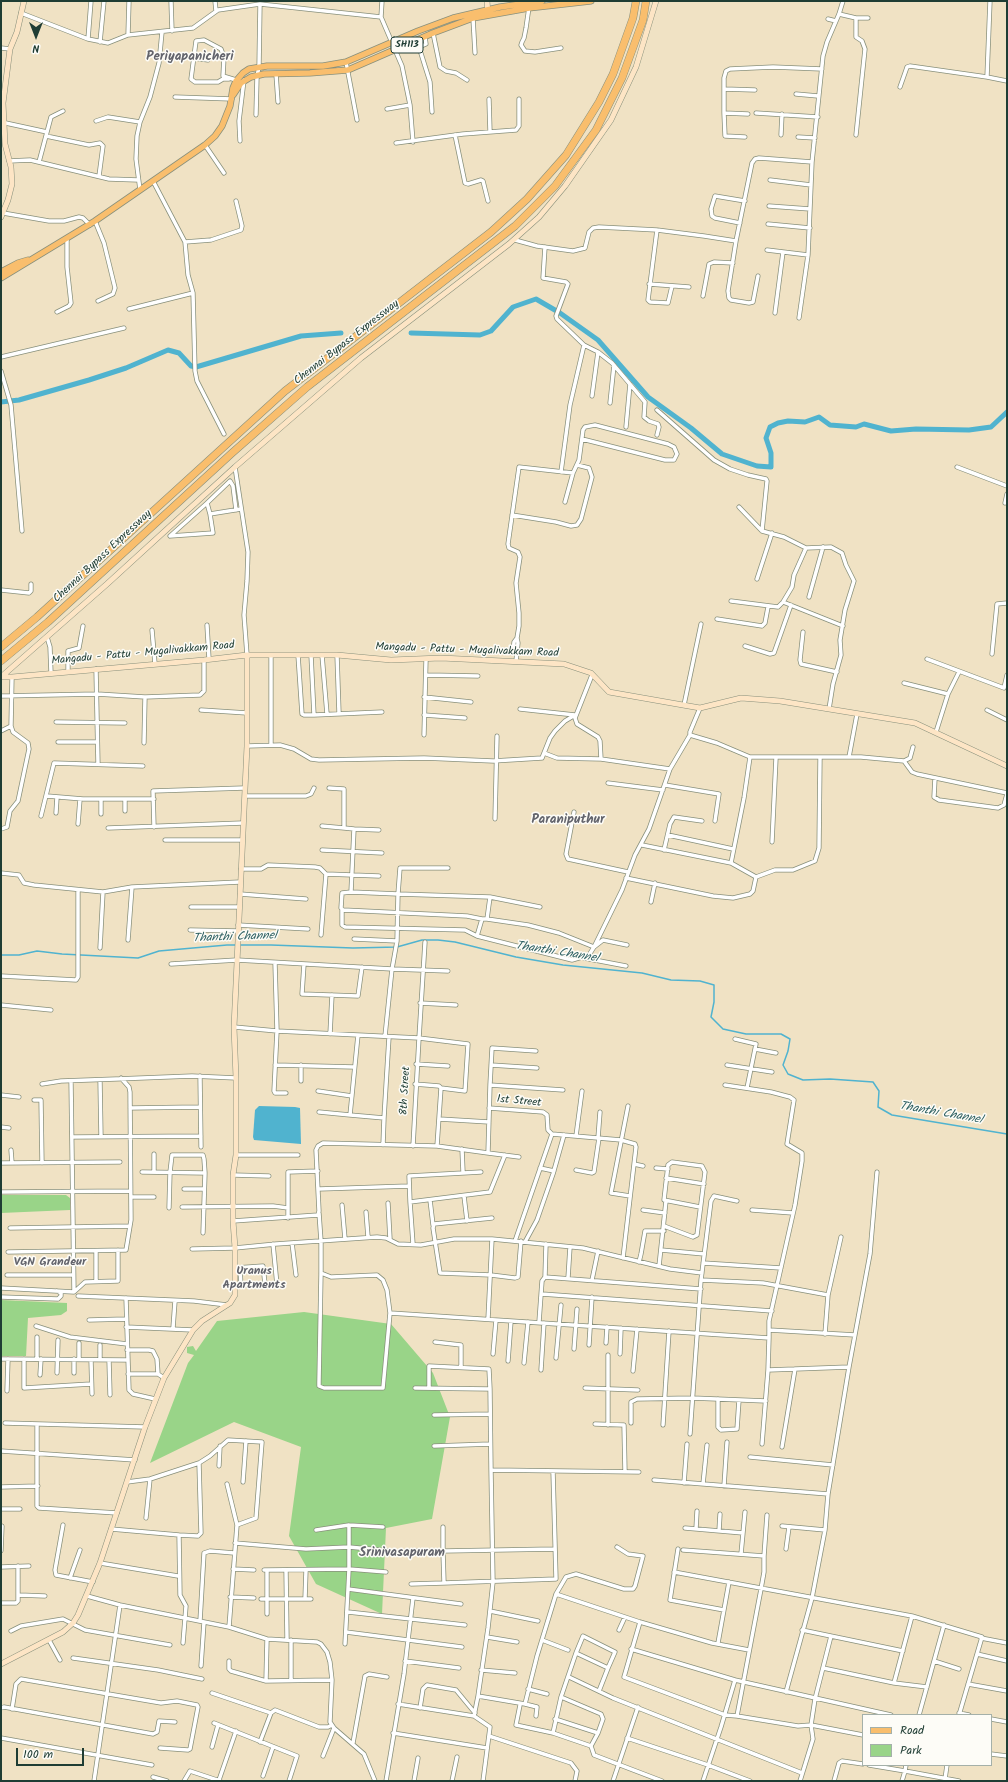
<!DOCTYPE html>
<style>
body{margin:0}
#map{position:relative;width:1008px;height:1782px;overflow:hidden;background:#f0e2c4;font-family:Kalam,sans-serif}
canvas{display:block}
.frame{position:absolute;inset:0;border:2px solid #1f3d34;pointer-events:none}
.legend{position:absolute;left:862px;top:1714px;width:130px;height:52px;box-sizing:border-box;background:#fdfcf7;border:1px solid #a4b0a9;margin:0;padding:5px 7px;list-style:none;font-size:12px;color:#1f3d34}
.legend li{display:flex;align-items:center;gap:8px;height:20px}
.legend b{width:20px;border:1px solid #a4b0a9}
.north{position:absolute;left:16px;top:16px;width:40px;height:40px;-webkit-text-stroke:3px #fdfcf7;paint-order:stroke;rotate:180deg;font-size:11px;font-weight:700;line-height:16px;text-align:center;color:#1f3d34}
.north::after{content:'';display:block;margin:auto;width:14px;height:18px;background:#1f3d34;clip-path:polygon(50% 0,100% 100%,50% 72%,0 100%)}
.scale{position:absolute;left:16px;top:1748px;width:68px;height:18px;box-sizing:border-box;border:2px solid #1f3d34;border-top:0;padding-left:5px;font-size:12px;line-height:14px;white-space:nowrap;color:#1f3d34;-webkit-text-stroke:3px #fdfcf7;paint-order:stroke}
</style>
<div id="map">
<canvas width="1008" height="1782"></canvas>
<div class="frame"></div>
<ul class="legend">
<li><b style="height:5px;background:#f9be6d"></b>Road</li>
<li><b style="height:11px;background:#99d488"></b>Park</li>
</ul>
<div class="north">N</div>
<div class="scale">100 m</div>
</div>
<script>
const g = document.querySelector('canvas').getContext('2d');
g.lineJoin = 'round';
function fillPath(path, color) { g.fillStyle = color; g.fill(path, 'evenodd'); }
const shape = rows => new Path2D(rows.map(r => 'M' + r).join(''));
function strokePath(path, color, width, dash) { g.strokeStyle = color; g.lineWidth = width; g.lineCap = dash ? 'butt' : 'round'; g.setLineDash(dash || []); g.stroke(path); }
function drawText(font, color, halo, rows, align = 'center') {
  g.font = font + ' Kalam,sans-serif'; g.lineWidth = 3; g.setLineDash([]); g.textBaseline = 'middle'; g.strokeStyle = halo; g.fillStyle = color; for (const [text, x, y, turn = 0] of rows) {
    g.save(); g.translate(x, y); g.rotate((+turn || 0) * Math.PI / 180); g.textAlign = isNaN(turn) ? turn : align; if (halo) g.strokeText(text, 0, 0); g.fillText(text, 0, 0); g.restore();
  }
}
fillPath(shape([
 [1,1195,66,1195,70,1198,70,1210,1,1213],
 [1,1300,67,1303,67,1311,61,1315,28,1318,26,1356,1,1356],
 [304,1312,391,1324,433,1373,450,1417,432,1519,386,1528,382,1614,316,1584,289,1536,301,1447,234,1422,150,1463,188,1363,194,1355,187,1353,187,1347,193,1346,196,1351,217,1321]
]), '#99d488');
fillPath(shape([
 [259,1106,295,1107,300,1108,301,1144,254,1140,253,1137,255,1110]
]), '#50b3cf');
strokePath(shape([
 [1,955,19,955,37,951,62,954,138,958,159,951,227,945,271,945,353,948,397,947,422,940,438,940,455,942,516,957,563,965,642,973,671,980,700,981,714,985,714,1002,711,1017,723,1029,746,1034,781,1034,790,1039,788,1051,783,1065,788,1074,803,1080,830,1079,873,1082,879,1091,878,1107,892,1115,1007,1134]
]), '#50b3cf', 1.5);
strokePath(shape([
 [411,333,480,335,491,331,513,307,536,299,560,313,598,340,648,397,691,428,722,454,757,466,771,467,771,453,766,438,770,427,778,423,788,421,805,422,819,417,830,425,856,427,864,424,891,431,916,429,969,430,991,427,1007,412],
 [1,402,19,400,89,380,126,368,168,350,179,353,191,366,196,367,301,336,341,333]
]), '#50b3cf', 5);
const street = shape([
 [171,1,172,31],
 [215,1,216,11],
 [990,1,987,77,1007,81],
 [529,7,526,28,524,38,522,42,521,45,525,51,535,52,561,48],
 [21,13,88,39,108,43,128,35,193,28,218,10,260,4,381,17,402,66,410,105,413,142],
 [839,14,856,18,856,37,862,41,865,49,856,135],
 [381,17,382,1],
 [473,18,475,53],
 [856,18,868,18],
 [828,19,836,21],
 [433,33,440,67,446,71,456,73,467,80],
 [128,35,129,1],
 [88,39,91,1],
 [100,42,104,1],
 [410,43,415,49,419,47,430,82,432,112],
 [419,47,426,44,425,37],
 [1,48,10,49],
 [193,58,208,60],
 [346,62,357,120],
 [276,74,278,102],
 [229,79,223,79,218,82,195,82,191,79,196,41,204,40,221,49,224,57,223,76,236,80],
 [900,87,906,70,907,67,910,66,987,77],
 [724,89,755,90],
 [796,94,818,96],
 [175,97,232,99],
 [489,99,490,132],
 [387,109,410,105],
 [724,113,725,136,745,137],
 [756,113,818,117],
 [748,114,724,113,724,78,726,71,730,69,773,67,822,69],
 [256,115,257,76,259,67,260,4],
 [96,121,108,117,140,122],
 [1,122,47,132],
 [455,135,465,183,468,184,481,180,483,181,488,201],
 [781,135,782,114],
 [46,136,89,145,100,143,103,146,99,176],
 [798,137,815,138],
 [240,141,239,121,244,80],
 [396,143,463,134,516,130,519,126,519,99],
 [205,145,224,173],
 [9,161,30,160,109,179,138,180],
 [39,162,51,117,63,111],
 [770,180,811,185],
 [153,181,185,242,188,275,193,293,195,371,197,381,224,434],
 [140,190,136,159,137,136,140,122,150,97,159,63,162,32],
 [769,206,810,209],
 [3,213,49,221,64,221,79,217,83,218,90,225],
 [95,221,104,243,115,288,113,294,98,301],
 [740,223,715,218,712,216,711,209,715,196,745,201],
 [768,224,810,228],
 [657,230,648,300,650,302,668,303,672,286],
 [515,240,537,246,573,251,585,248,589,232,593,228,599,227,657,230,704,236,736,241,728,291,729,298,731,300,749,303,753,302,758,276],
 [736,241,752,163,755,159,759,158,812,162],
 [185,242,211,240,241,230,242,226,236,201],
 [545,247,543,278,566,282,568,284,556,316,557,319,584,345,570,405,561,472],
 [767,250,808,255,812,162,823,56,827,42,839,14,843,1],
 [649,284,689,287],
 [703,296,709,264,714,262,733,263],
 [129,309,193,293],
 [57,312,69,306,71,303,67,267,67,238],
 [775,313,783,252],
 [799,318,808,255],
 [584,345,598,352,612,363,645,402,644,417,649,421,658,424,659,427,657,435],
 [1,357,124,328],
 [1,371,11,405,22,531],
 [592,396,598,352],
 [610,403,614,365],
 [657,410,714,460,730,469,748,475,766,479,767,481,762,531],
 [626,427,630,384],
 [235,467,248,552,247,581,244,615,247,655],
 [957,467,1007,486],
 [565,502,573,473],
 [207,503,230,481,233,486,236,510],
 [1005,503,1007,494],
 [739,507,762,531,784,537,806,548,831,547,842,553,846,565,854,581,845,610,840,640,841,655,833,684,829,709],
 [512,515,556,522,571,526,577,525,581,519,592,477,589,468,577,465],
 [170,536,207,503,210,514,241,509],
 [170,536,213,533,210,514],
 [757,579,772,533],
 [1,590,29,593,31,591,31,584],
 [809,597,823,547],
 [731,601,778,607,783,602,792,587,794,575,806,548],
 [783,602,843,626],
 [717,619,762,626,765,623,768,607],
 [207,625,209,659],
 [152,630,155,664],
 [803,632,800,660,801,664,837,672],
 [47,637,50,647,51,673],
 [745,646,770,654,774,653,791,605],
 [516,654,513,652,514,642,517,638,519,626,519,613,516,583,520,557,518,552,509,548,508,544,519,467,573,473,579,460,583,430,585,427,595,425,668,444,674,447,677,454,674,460,665,460,582,439],
 [992,654,997,604,1007,603],
 [271,655,271,745],
 [298,655,302,714,304,715,314,715],
 [311,655,314,715,382,712],
 [322,655,327,714],
 [337,655,339,713],
 [927,659,1004,688,1007,675],
 [516,661,518,643,517,638],
 [96,669,98,764],
 [68,671,68,651,79,648,83,626],
 [427,675,478,676],
 [592,675,575,718,577,724,598,737,600,741,601,759],
 [904,683,948,694],
 [1,696,97,694,145,697,200,695,204,691,204,660],
 [424,697,471,702],
 [684,705,701,624],
 [700,708,690,732,690,735,717,743,750,757,861,757,904,761,910,758,913,747],
 [520,709,575,715],
 [201,710,247,713],
 [987,710,1007,720],
 [424,715,465,718],
 [56,722,125,723],
 [1,731,11,726],
 [936,732,948,694,959,672],
 [424,735,426,660],
 [58,742,97,742],
 [144,743,145,697],
 [247,746,280,745,294,749,311,759,319,760,424,758,493,761,542,758,550,738,555,731,565,721,575,715],
 [544,753,557,758,601,759,670,769],
 [849,757,857,714],
 [904,761,912,772,917,774,1007,793],
 [935,778,934,797,939,800,998,808,1004,805,1007,794],
 [608,783,663,790],
 [665,785,719,794,715,821],
 [329,788,344,789,344,828,354,829,351,892,398,894,397,941],
 [47,796,83,799,154,799],
 [245,796,306,796,311,794,314,788],
 [125,799,125,811],
 [574,812,566,854,568,859,628,872],
 [56,813,57,797],
 [101,814,101,799],
 [41,816,54,763,143,766],
 [495,819,497,736],
 [78,824,80,799],
 [322,826,344,828],
 [154,827,153,791,244,788],
 [108,828,243,823],
 [1,829,7,827,10,811,18,801,29,749,28,743,13,732,11,726,12,677],
 [354,829,379,830],
 [668,835,733,849],
 [165,840,242,840],
 [772,842,776,758],
 [642,845,731,863,744,798,750,757],
 [322,850,382,853],
 [664,850,670,824,674,817,702,821],
 [448,868,400,868,398,894,490,897,487,919,528,925,559,933,594,947,622,890,635,855,649,829,670,769,690,735],
 [241,869,261,869,268,865,315,867,320,868,326,874],
 [1,873,19,875,24,883,34,885,103,892,132,887,240,882],
 [756,877,775,870,793,870,815,861,819,848,820,758],
 [626,878,713,896,733,898,750,894,753,891,756,877,731,863],
 [351,892,342,893,341,908,343,910,467,916,482,919],
 [240,894,306,899],
 [490,897,540,907],
 [651,902,655,883],
 [191,907,239,907],
 [342,910,342,925,345,927,465,930,477,936,482,919,487,919],
 [238,925,308,929],
 [190,930,238,931],
 [321,935,326,874,379,876],
 [477,936,572,960,589,955,594,947,603,940,627,945],
 [128,940,132,887],
 [100,948,103,892],
 [584,958,626,966],
 [275,963,277,1031,274,1091,275,1093,286,1093],
 [171,964,237,960,392,969,397,941,354,939],
 [304,964,302,994,358,996,362,967],
 [1,976,76,980,78,977,78,891],
 [420,1003,456,1005],
 [1,1005,51,1010],
 [234,1027,277,1031,419,1038,425,942],
 [330,1034,332,995],
 [358,1035,350,1115,384,1118,389,1037],
 [385,1036,392,969,448,971],
 [735,1039,756,1044,747,1088],
 [755,1049,776,1053],
 [536,1051,492,1048,490,1085,563,1090],
 [416,1064,448,1066],
 [275,1065,354,1067],
 [301,1065,301,1081],
 [491,1065,537,1068],
 [727,1065,772,1072],
 [200,1076,201,1147],
 [100,1080,101,1137],
 [71,1081,74,1292],
 [42,1084,61,1081,116,1079,192,1076,236,1078],
 [415,1084,439,1086,441,1088,437,1146],
 [725,1085,771,1092,790,1097,794,1100,787,1144,802,1153,802,1161,795,1205,769,1321,769,1338],
 [318,1091,352,1096],
 [1,1095,19,1097],
 [34,1100,41,1100,42,1163],
 [628,1106,611,1193,630,1196],
 [130,1108,200,1107],
 [489,1108,543,1112,547,1115,548,1130,552,1134,621,1140,635,1144,636,1147,623,1258],
 [319,1112,350,1115],
 [439,1119,489,1122],
 [1,1127,9,1128],
 [576,1136,582,1091],
 [72,1137,201,1136],
 [598,1138,600,1112],
 [383,1145,384,1118],
 [413,1146,419,1038,468,1044,465,1091,441,1088],
 [462,1149,463,1172],
 [11,1150,12,1163],
 [488,1153,519,1157],
 [236,1155,298,1155],
 [1,1163,120,1162],
 [634,1164,643,1166],
 [540,1168,554,1171],
 [656,1168,668,1169],
 [576,1170,592,1173,594,1172,599,1138],
 [142,1172,205,1173],
 [154,1172,154,1154],
 [233,1175,269,1176],
 [666,1178,704,1184],
 [184,1189,204,1189],
 [319,1189,409,1186],
 [1,1192,130,1191],
 [464,1196,467,1221],
 [131,1197,154,1197],
 [430,1200,433,1225],
 [410,1202,490,1192,505,1155],
 [388,1203,390,1239],
 [342,1205,345,1239],
 [182,1207,273,1206,288,1208],
 [169,1208,170,1172,172,1155,203,1155,204,1159,205,1173,203,1233],
 [643,1210,665,1213],
 [752,1210,793,1213],
 [366,1212,368,1237],
 [319,1213,321,1241,321,1273,319,1382,319,1386,324,1388,383,1388,390,1313,387,1290,383,1280,377,1275,331,1277,321,1273],
 [288,1218,288,1172,318,1171],
 [492,1218,434,1224,433,1228,440,1273,491,1275,515,1278,518,1277,521,1241],
 [233,1221,318,1215,319,1211,316,1150,318,1146,323,1143,437,1146,488,1153,490,1085],
 [664,1226,693,1237,697,1235,705,1172,702,1166,672,1162,668,1165,664,1200,700,1207],
 [10,1228,130,1226],
 [515,1241,552,1134],
 [525,1242,537,1220,553,1174,564,1135],
 [292,1243,296,1275],
 [273,1244,277,1285],
 [413,1244,410,1202,409,1176,481,1172],
 [192,1249,235,1248,276,1244,377,1237,386,1238,398,1244,421,1245,454,1239,492,1239,583,1248,670,1269,702,1273],
 [661,1250,704,1254],
 [96,1251,96,1281],
 [8,1252,126,1250,131,1220,130,1092,129,1087,121,1078],
 [639,1262,641,1254,645,1231,664,1231],
 [703,1263,781,1268],
 [659,1266,666,1201],
 [235,1268,263,1266,265,1284,235,1286],
 [240,1268,241,1286],
 [7,1275,73,1275],
 [545,1277,546,1244],
 [568,1278,570,1247],
 [592,1280,598,1251],
 [701,1280,763,1283,828,1295],
 [1,1288,74,1292,85,1282,118,1281,118,1250],
 [542,1294,772,1311],
 [78,1296,194,1301,227,1305],
 [1,1297,58,1299,61,1296,61,1293,57,1291],
 [126,1298,129,1390,133,1394,155,1399],
 [390,1313,769,1338,768,1370,849,1367,828,1494,825,1530,812,1598,786,1692],
 [488,1319,492,1239],
 [89,1320,126,1319],
 [539,1322,542,1281,545,1277,701,1289],
 [36,1326,70,1337,127,1344],
 [126,1327,193,1330],
 [173,1328,175,1301],
 [769,1330,855,1335],
 [825,1334,828,1295,841,1237],
 [435,1342,461,1345,461,1367],
 [79,1343,79,1359],
 [606,1343,607,1327],
 [100,1345,100,1360],
 [589,1345,592,1297],
 [574,1349,577,1309],
 [127,1350,149,1350,153,1351,157,1359,158,1374,164,1378],
 [493,1354,496,1320],
 [620,1354,621,1328],
 [608,1355,608,1425],
 [556,1358,561,1305],
 [1,1359,128,1360],
 [24,1359,24,1388,91,1384],
 [37,1359,37,1337],
 [91,1360,92,1394],
 [109,1360,110,1395],
 [508,1361,511,1321],
 [524,1363,528,1322],
 [849,1367,870,1254,877,1172],
 [541,1370,544,1323],
 [633,1371,637,1329],
 [57,1373,58,1340],
 [74,1373,74,1359],
 [128,1374,158,1374],
 [40,1375,41,1359],
 [415,1388,490,1389,491,1470],
 [429,1388,429,1366,489,1369,490,1389],
 [585,1388,638,1390],
 [7,1391,8,1359],
 [718,1399,718,1427,721,1430,737,1429,739,1400],
 [434,1415,490,1414],
 [5,1423,145,1427],
 [631,1423,631,1402,637,1399,692,1398,766,1401],
 [595,1424,624,1425,625,1472],
 [37,1425,37,1506,39,1508,117,1513],
 [663,1425,669,1331],
 [690,1434,701,1280,711,1201,714,1196,737,1201],
 [762,1444,768,1370],
 [434,1446,490,1444],
 [782,1447,795,1369],
 [1,1451,135,1460],
 [750,1457,833,1465],
 [219,1466,220,1446],
 [553,1471,556,1579,444,1583,443,1551,555,1549],
 [654,1480,828,1494],
 [127,1482,150,1479,199,1463,210,1456,228,1440,262,1442,256,1518,237,1525],
 [243,1482,246,1441],
 [684,1483,687,1444],
 [227,1484,237,1525,229,1627],
 [703,1484,707,1445],
 [724,1486,727,1442],
 [1,1487,38,1486],
 [1,1509,20,1509],
 [146,1518,150,1479],
 [63,1525,55,1570,56,1575,93,1582],
 [349,1525,383,1527],
 [782,1526,825,1530],
 [685,1528,743,1533],
 [111,1529,179,1535,180,1595,186,1606,183,1643],
 [696,1529,697,1511],
 [316,1530,349,1525,349,1569,386,1572],
 [719,1531,720,1514],
 [179,1535,198,1536,201,1533,199,1463],
 [235,1543,306,1549,349,1547,390,1551],
 [678,1549,670,1600,724,1610],
 [786,1549,789,1527],
 [683,1550,764,1556,764,1572,761,1589,737,1716,798,1726,811,1725,813,1739,800,1781],
 [1,1551,2,1526],
 [406,1551,443,1551,443,1527],
 [741,1554,745,1512],
 [764,1556,767,1515],
 [100,1563,178,1576],
 [1,1567,29,1566],
 [233,1569,254,1570],
 [264,1570,349,1569,348,1589,461,1604],
 [286,1570,287,1640],
 [674,1572,912,1616,982,1637,959,1715],
 [70,1578,80,1550],
 [411,1584,444,1583],
 [556,1594,640,1622,712,1643,749,1650],
 [19,1595,45,1596],
 [87,1596,120,1605,229,1627,267,1639,317,1642,321,1644,327,1652,330,1662,332,1680,330,1722,334,1728,364,1754,375,1781],
 [230,1597,254,1598],
 [261,1599,311,1599],
 [305,1599,306,1570],
 [1,1603,16,1603,18,1601,18,1566],
 [490,1611,538,1621],
 [348,1612,465,1625],
 [267,1614,267,1570],
 [200,1621,204,1553,210,1551,234,1553],
 [640,1622,624,1677,725,1715,737,1716],
 [619,1630,625,1617],
 [802,1630,903,1651],
 [11,1631,21,1626,63,1619,85,1630,170,1645],
 [346,1632,462,1647],
 [831,1636,815,1699,811,1725,863,1735],
 [487,1637,517,1642],
 [981,1638,1007,1643],
 [49,1640,60,1660],
 [291,1640,291,1680],
 [542,1640,568,1650],
 [718,1643,729,1582],
 [345,1644,348,1589],
 [631,1649,735,1680,891,1715],
 [977,1654,1007,1661],
 [73,1658,158,1670,202,1679],
 [229,1661,229,1669,231,1671,266,1681,332,1680],
 [405,1661,459,1668],
 [934,1661,959,1669],
 [201,1666,204,1622],
 [823,1668,894,1683,927,1687],
 [481,1670,515,1673],
 [569,1677,613,1698,802,1773],
 [266,1681,267,1639],
 [894,1683,912,1616],
 [968,1684,1007,1691],
 [528,1689,547,1694],
 [599,1691,608,1668],
 [212,1693,271,1713],
 [478,1696,488,1628,493,1582,491,1470,639,1472],
 [561,1697,601,1714,603,1719,598,1733],
 [398,1704,474,1716,478,1696,525,1704,537,1656,556,1594,566,1577,576,1574,624,1589,633,1589,635,1586,643,1556,628,1554,617,1547],
 [525,1704,537,1707,536,1716],
 [520,1705,516,1725,553,1733,591,1746,594,1755,662,1781],
 [1,1708,4,1707,153,1734,157,1732,159,1721,175,1722],
 [420,1708,423,1689,427,1685,456,1690,475,1713],
 [12,1709,16,1684,21,1679,161,1703,177,1701,197,1705,198,1707,190,1749,188,1750,160,1748],
 [959,1713,969,1715],
 [919,1715,944,1625],
 [474,1716,490,1727,483,1781],
 [555,1719,598,1733,591,1746],
 [991,1719,1007,1722],
 [214,1723,297,1756,289,1781],
 [393,1733,487,1748],
 [553,1733,561,1697,576,1653,583,1636,615,1652,608,1668,576,1653],
 [489,1736,571,1763,577,1771,575,1781],
 [1,1738,152,1765],
 [627,1738,708,1765,750,1781],
 [260,1742,271,1713,275,1710,319,1727,328,1727,332,1725],
 [353,1743,365,1676,369,1674,387,1677],
 [212,1747,218,1725],
 [991,1754,1007,1756],
 [323,1756,334,1728],
 [869,1765,905,1771,906,1765],
 [263,1776,273,1747],
 [153,1777,167,1781],
 [945,1779,947,1765],
 [219,1780,236,1731],
 [94,1781,120,1605],
 [184,1781,190,1771,220,1781],
 [386,1781,404,1674,413,1598],
 [414,1781,418,1758],
 [452,1781,457,1757],
 [613,1781,638,1707],
 [703,1781,721,1727,735,1680],
 [834,1781,839,1763,842,1761,863,1764],
 [902,1781,905,1771,959,1781]
]);
const secondary = shape([
 [487,1,488,14],
 [1,217,8,200,12,184,11,167,5,144,3,103,10,49,17,32,24,1],
 [1,677,12,677,204,660,247,655,337,655,391,660,441,658,564,664,591,673,609,692,700,708,741,698,780,701,915,723,1007,766],
 [1,677,107,584,235,467,361,358,509,244,539,217,565,186,611,120,636,67,656,1],
 [1,1664,63,1632,73,1623,78,1615,100,1563,145,1427,164,1378,193,1330,202,1321,230,1303,235,1295,235,1248,233,1221,233,1175,236,1155,236,1078,234,1027,247,746,247,655]
]);
const primary = shape([
 [233,95,241,83,251,77,264,74,310,73,348,70,433,33,473,18,529,8,591,1],
 [1,272,18,263,28,260],
 [1,278,95,221,205,145,215,136,222,126,230,106,233,88,236,81,243,73,249,69,267,66,323,66,346,62,418,31,453,18,500,7,542,1]
]);
const highway = shape([
 [1,647,37,617,285,391,491,232,527,199,566,155,599,102,613,74,633,18,636,1],
 [1,661,48,622,232,453,307,387,515,226,555,186,596,130,622,78,643,20,646,1]
]);
strokePath(street, '#88907c', 5);
strokePath(secondary, '#88907c', 6);
strokePath(primary, '#88907c', 7);
strokePath(highway, '#88907c', 8);
strokePath(street, '#fff', 3.5);
strokePath(secondary, '#fde5c5', 5);
strokePath(primary, '#f9be6d', 5.5);
strokePath(highway, '#f9be6d', 7);
for (const [x, y, w] of [
 [407,45,32]
]) { const box = new Path2D(); box.roundRect(x - w / 2, y - 8, w, 16, 3); g.fillStyle = '#fdfcf7'; g.fill(box); strokePath(box, '#1f3d34', 1); }
drawText('bold 10px', '#1f3d34', null, [
 ["SH113",407,45]
]);
drawText('11px', '#1f3d34', '#fdfcf7', [
 ["Chennai Bypass Expressway",347,343,-38],
 ["Chennai Bypass Expressway",103,557,-43],
 ["Mangadu - Pattu - Mugalivakkam Road",467,651,2],
 ["Mangadu - Pattu - Mugalivakkam Road",143,654,-5],
 ["8th Street",406,1091,-87],
 ["1st Street",519,1102,5]
]);
drawText('italic 12px', '#2e6062', '#fdfcf7', [
 ["Thanthi Channel",235,938,-2],
 ["Thanthi Channel",557,953,9],
 ["Thanthi Channel",941,1114,10]
]);
drawText('bold 12px', '#63646c', '#fdfcf7', [
 ["VGN Grandeur",50,1263],
 ["Uranus",254,1272],
 ["Apartments",254,1286]
]);
drawText('bold 13px', '#63646c', '#fdfcf7', [
 ["Periyapanicheri",190,58],
 ["Paraniputhur",568,821],
 ["Srinivasapuram",402,1554]
]);
</script>
